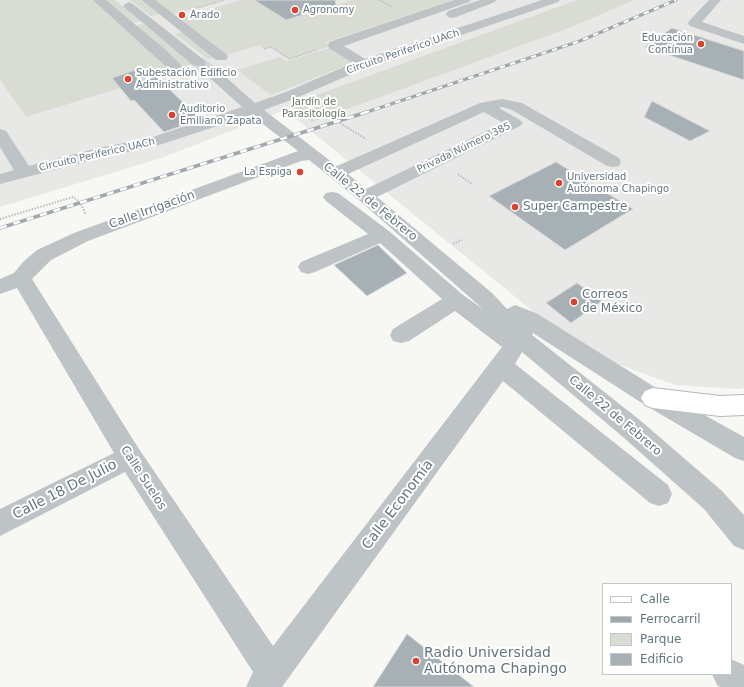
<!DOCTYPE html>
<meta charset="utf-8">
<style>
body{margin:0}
#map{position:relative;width:744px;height:687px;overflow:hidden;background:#f7f7f4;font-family:"DejaVu Sans",sans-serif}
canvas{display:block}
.legend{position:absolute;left:602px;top:583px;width:130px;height:92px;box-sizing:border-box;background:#fff;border:1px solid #c1c8cb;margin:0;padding:5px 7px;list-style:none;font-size:12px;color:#63767e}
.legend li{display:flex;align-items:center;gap:8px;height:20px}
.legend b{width:20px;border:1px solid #c1c8cb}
</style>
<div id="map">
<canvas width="744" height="687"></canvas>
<ul class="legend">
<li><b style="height:5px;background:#fff"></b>Calle</li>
<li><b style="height:5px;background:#a0a8ac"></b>Ferrocarril</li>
<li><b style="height:11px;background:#d8dcd3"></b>Parque</li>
<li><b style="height:11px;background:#a7b1b5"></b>Edificio</li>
</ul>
</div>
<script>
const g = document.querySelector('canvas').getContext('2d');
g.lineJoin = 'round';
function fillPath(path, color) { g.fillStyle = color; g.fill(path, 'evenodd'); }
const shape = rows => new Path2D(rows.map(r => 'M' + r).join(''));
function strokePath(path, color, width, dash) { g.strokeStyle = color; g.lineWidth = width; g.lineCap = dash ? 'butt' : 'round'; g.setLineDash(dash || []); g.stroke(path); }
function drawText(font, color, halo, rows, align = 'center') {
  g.font = font + ' "DejaVu Sans",sans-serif'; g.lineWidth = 4; g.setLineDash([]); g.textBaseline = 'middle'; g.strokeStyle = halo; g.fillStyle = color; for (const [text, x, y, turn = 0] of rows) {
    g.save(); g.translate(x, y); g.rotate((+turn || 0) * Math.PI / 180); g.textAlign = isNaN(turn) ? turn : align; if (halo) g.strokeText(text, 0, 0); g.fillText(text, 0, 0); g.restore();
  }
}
fillPath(shape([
 [0,0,744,0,744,388,737,389,675,385,615,363,566,338,285,110,161,158,0,207]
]), '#e8e8e7');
fillPath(shape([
 [0,0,99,0,178,70,144,81,135,71,112,78,120,88,26,117,0,79],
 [104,0,115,0,141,21,131,23],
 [130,0,143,0,161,14,151,16],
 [148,0,225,0,168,16],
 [241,0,254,0,286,20,352,0,453,0,326,42,331,46,289,59,271,47,264,49,259,45,221,57,173,20],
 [577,0,634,0,574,26,312,122,289,105],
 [143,24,192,64,182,67,134,26],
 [183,32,217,57,208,59,175,34],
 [333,47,355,62,271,95,237,70,280,57,287,61]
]), '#d8dcd3');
const building = shape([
 [254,0,335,0,336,5,286,20,254,0],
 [672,28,744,51,744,80,645,47,672,28],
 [135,70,144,81,156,77,201,119,164,132,134,100,131,101,112,78,135,70],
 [652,101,710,131,690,141,644,117,652,101],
 [556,162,633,209,565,250,489,196,556,162],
 [378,245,407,273,367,296,334,265,378,245],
 [577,283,602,301,571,323,546,303,577,283],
 [407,634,474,687,373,687,407,634]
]);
fillPath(building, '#a7b1b5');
strokePath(building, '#d9d8d7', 1);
strokePath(shape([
 [199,63,215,75]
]), '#d2d7d6', 13, [13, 6]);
const major = shape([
 [653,388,720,396,744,395,744,415,720,416,653,408,645,405,641,398,645,391,653,388]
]);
strokePath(major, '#b2b8bb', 2);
strokePath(shape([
 [379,0,393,7],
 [190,10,225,0],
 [264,49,271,47,289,59,317,50],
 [311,105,323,113]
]), '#b9bdbe', 1.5, [1, 1]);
strokePath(shape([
 [322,112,366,139],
 [458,174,472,184],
 [0,219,73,197,80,202,86,215],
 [453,244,462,240]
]), '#b9bdbe', 2, [1.5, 1.5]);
fillPath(shape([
 [93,0,106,0,168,52,183,67,185,70,183,73,178,74,173,73,93,0],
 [142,0,155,0,226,54,228,57,226,60,216,60,142,0],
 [454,0,471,0,469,2,344,46,365,59,542,0,560,0,558,2,368,67,296,98,264,110,337,166,480,103,502,99,522,103,619,158,621,162,619,166,613,167,607,166,512,110,502,107,499,108,520,120,523,123,520,126,377,197,492,293,507,309,515,305,536,313,661,391,744,437,744,461,735,458,645,405,533,333,532,335,641,421,722,491,744,515,744,550,734,546,704,509,623,437,522,352,515,364,668,485,672,494,668,503,659,506,650,503,503,381,282,687,246,687,253,672,125,472,0,536,0,509,114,453,17,288,0,294,0,279,14,273,24,261,37,250,74,233,298,151,251,115,159,145,100,158,0,184,0,174,14,170,0,147,0,129,6,131,29,166,98,148,150,138,242,107,210,78,208,75,210,72,215,71,220,72,255,103,286,92,353,63,329,48,328,45,329,42,454,0],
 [484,112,503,123,366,189,348,174,484,112],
 [309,160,359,200,483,309,463,295,389,231,338,193,332,192,326,193,323,197,326,201,368,234,301,262,298,267,301,272,308,274,315,272,380,243,442,299,393,329,390,335,393,341,401,343,409,341,455,311,502,347,273,646,139,449,32,279,51,260,88,241,301,161,309,160],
 [480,0,497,0,495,2,456,17,452,18,448,17,446,14,448,11,480,0],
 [709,0,721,0,702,22,744,36,744,44,690,26,688,23,690,20,709,0],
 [129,2,133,4,204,60,206,63,204,66,194,66,125,8,123,6,125,4,129,2],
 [731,659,744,665,744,687,720,687,717,685,712,674,731,674,731,659]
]), '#bec4c6');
fillPath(major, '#fff');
const railFar1 = shape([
 [364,113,580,41,676,0]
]);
const rail = shape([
 [0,228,367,112]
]);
strokePath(railFar1, '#a0a8ac', 3);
strokePath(rail, '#a0a8ac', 3.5);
strokePath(railFar1, '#fff', 2, [5.5]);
strokePath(rail, '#fff', 2.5, [7]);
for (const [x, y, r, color] of [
 [295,10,4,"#db4230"],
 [182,15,4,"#db4230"],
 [701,44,4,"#db4230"],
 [128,79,4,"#db4230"],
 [172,115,4,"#db4230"],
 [300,172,4,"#db4230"],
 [559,183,4,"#db4230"],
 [515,207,4,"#db4230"],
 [574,302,4,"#db4230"],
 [416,661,4,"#db4230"]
]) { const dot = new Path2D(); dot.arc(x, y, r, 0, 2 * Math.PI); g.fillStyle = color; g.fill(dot); strokePath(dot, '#fff', 1.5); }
drawText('10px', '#63767e', '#fff', [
 ["Agronomy",303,10],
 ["Arado",190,15],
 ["Educación",693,38,"right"],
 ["Contínua",693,50,"right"],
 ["Subestación Edificio",136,73],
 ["Administrativo",136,85],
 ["Auditorio",180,109],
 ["Emiliano Zapata",180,121],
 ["La Espiga",292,172,"right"],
 ["Universidad",567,177],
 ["Autónoma Chapingo",567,189]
], 'left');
drawText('10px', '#63767e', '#fff', [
 ["Circuito Periferico UACh",403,52,-19],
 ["Privada Número 385",464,148,-26],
 ["Circuito Periferico UACh",97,155,-13]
]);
drawText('10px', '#687662', '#fff', [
 ["Jardín de",314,102],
 ["Parasitología",314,114]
]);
drawText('12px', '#63767e', '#fff', [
 ["Calle 22 de Febrero",370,202,39],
 ["Calle Irrigación",152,210,-20],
 ["Calle 22 de Febrero",615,416,40],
 ["Calle Suelos",143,478,57]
]);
drawText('12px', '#63767e', '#fff', [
 ["Super Campestre",523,207],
 ["Correos",582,295],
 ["de México",582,309]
], 'left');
drawText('14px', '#63767e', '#fff', [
 ["Calle 18 De Julio",65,490,-27],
 ["Calle Economía",398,505,-53]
]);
drawText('14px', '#63767e', '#fff', [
 ["Radio Universidad",424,653],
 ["Autónoma Chapingo",424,669]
], 'left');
</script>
